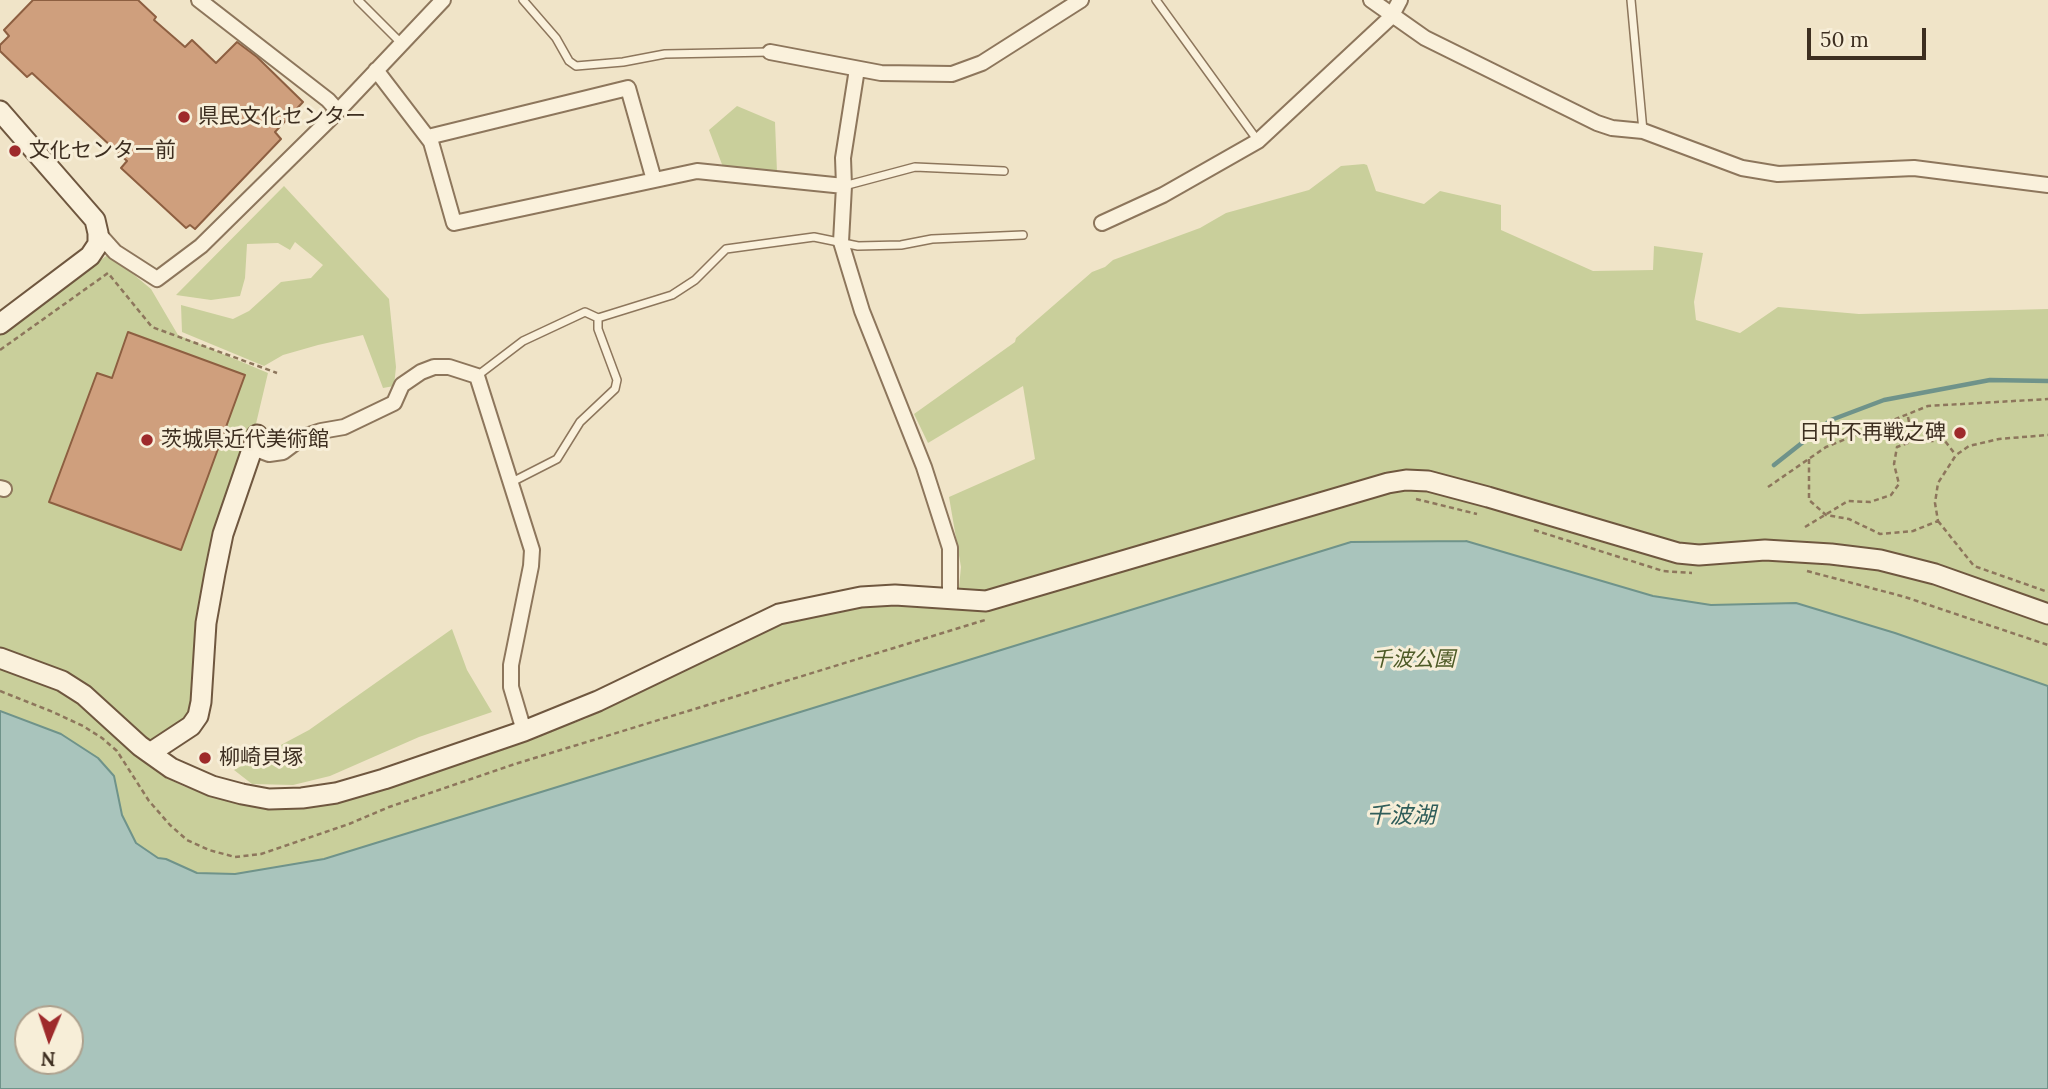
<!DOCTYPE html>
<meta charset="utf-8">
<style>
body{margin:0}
#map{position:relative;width:2048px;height:1089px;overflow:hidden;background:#f0e4c8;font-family:Lora,serif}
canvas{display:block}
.north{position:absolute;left:14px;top:1005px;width:70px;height:70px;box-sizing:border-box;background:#f7eed8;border:2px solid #ada18e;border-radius:50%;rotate:182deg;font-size:19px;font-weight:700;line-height:28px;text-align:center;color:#3d2e20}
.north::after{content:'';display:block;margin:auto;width:24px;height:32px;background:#9e2a2b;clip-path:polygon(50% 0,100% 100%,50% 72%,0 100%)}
.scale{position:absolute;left:1807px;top:28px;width:119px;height:32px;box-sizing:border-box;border:4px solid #3d2e20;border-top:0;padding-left:9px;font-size:21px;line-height:24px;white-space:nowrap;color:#3d2e20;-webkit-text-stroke:5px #f7eed8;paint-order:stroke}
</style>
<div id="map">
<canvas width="2048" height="1089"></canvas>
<div class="north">N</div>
<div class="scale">50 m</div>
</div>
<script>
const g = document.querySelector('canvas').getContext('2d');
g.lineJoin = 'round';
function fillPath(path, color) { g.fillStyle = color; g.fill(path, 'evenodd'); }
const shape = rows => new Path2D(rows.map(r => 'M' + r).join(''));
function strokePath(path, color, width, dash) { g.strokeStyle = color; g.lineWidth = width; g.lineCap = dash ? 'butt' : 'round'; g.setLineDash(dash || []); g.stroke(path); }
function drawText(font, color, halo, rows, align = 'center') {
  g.font = font + ' Lora,"Noto Sans JP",serif'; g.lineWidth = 6; g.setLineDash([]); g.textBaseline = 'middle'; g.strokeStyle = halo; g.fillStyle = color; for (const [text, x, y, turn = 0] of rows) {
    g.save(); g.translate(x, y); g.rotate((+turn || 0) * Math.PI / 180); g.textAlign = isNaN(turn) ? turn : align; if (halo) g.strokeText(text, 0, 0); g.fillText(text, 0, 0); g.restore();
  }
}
fillPath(shape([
 [737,106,775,122,777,172,723,167,709,130],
 [1364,164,1367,165,1376,191,1424,204,1440,191,1501,205,1501,230,1593,271,1653,270,1654,246,1703,253,1694,302,1696,320,1740,333,1778,307,1859,314,2048,309,2048,1089,0,1089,0,332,109,254,151,289,178,335,268,373,187,715,143,758,161,775,183,786,214,797,286,809,317,807,372,792,585,719,747,639,786,623,866,606,957,607,961,567,949,497,1035,459,1023,386,928,443,914,414,1015,342,1016,338,1092,272,1105,267,1113,260,1200,228,1226,213,1309,190,1341,166],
 [28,1019,70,1019,70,1061,28,1061],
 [284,186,389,299,396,367,394,386,383,388,363,335,318,345,283,355,264,366,182,332,181,305,233,319,249,311,281,282,311,278,323,265,295,242,290,250,278,243,247,244,245,278,240,296,211,300,176,295],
 [452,629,467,670,492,712,419,737,330,776,293,785,252,784,234,770,309,730]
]), '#c9cf9b');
const water = shape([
 [1466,541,1653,596,1711,605,1796,603,1895,633,2048,686,2048,1089,0,1089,0,711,61,734,98,758,114,776,122,815,136,843,158,858,166,859,197,873,235,874,324,859,1351,542,1466,541],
 [28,1019,70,1019,70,1061,28,1061,28,1019]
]);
fillPath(water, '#a9c4bc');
strokePath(water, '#6f938a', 2);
strokePath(shape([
 [1774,465,1831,420,1884,400,1990,380,2048,381]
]), '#6f938a', 4.5);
const building = shape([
 [33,0,138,0,156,17,154,20,185,47,192,40,216,63,237,42,257,57,303,102,275,132,281,139,195,229,190,225,186,228,121,168,127,161,32,73,27,77,0,51,0,45,9,36,4,30,33,0],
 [128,332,245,375,181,550,49,502,97,373,112,378,128,332]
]);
fillPath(building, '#cf9f7d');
strokePath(building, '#8d5f41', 2);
const lane = shape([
 [358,0,401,43],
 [523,0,556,38,569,61,576,66,623,62,665,54,770,52],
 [1156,0,1258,141],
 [1631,0,1643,131],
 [844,186,915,167,1004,171],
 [477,376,523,341,585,312,598,318,672,295,695,280,726,249,814,237,858,246,901,245,932,239,1023,235],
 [510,483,557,459,580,422,615,389,617,380,598,329,598,318]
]);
const street = shape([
 [199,0,328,100,338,111],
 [1371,0,1425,38,1597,123,1612,128,1643,131,1742,168,1778,174,1914,168,2048,185],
 [770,52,881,73,952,74,982,63,1081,0],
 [857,69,843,158,844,186,841,242,862,311,924,467,950,548,950,599],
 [376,70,431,142,454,223,697,171,844,186],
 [428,137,628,88,654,180],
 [1102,223,1163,195,1258,141,1391,17,1400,0],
 [98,233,115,252,157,279,201,246,338,111,443,0],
 [253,448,269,454,283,452,303,437,321,431,344,427,394,403,402,385,421,372,434,367,449,367,477,376,532,550,531,566,511,665,511,687,524,731],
 [0,488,4,489]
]);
const secondary = shape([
 [0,111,95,220,98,233,98,244,90,256,0,324],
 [0,658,62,681,84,695,140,746,171,768,212,786,242,794,269,799,302,798,336,793,384,779,524,731,598,701,779,614,861,597,895,595,986,601,1388,483,1406,480,1428,481,1488,497,1678,553,1699,555,1765,550,1831,554,1880,560,1935,574,2048,614],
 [150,753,191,726,198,716,201,702,206,623,215,573,223,534,257,435]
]);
strokePath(lane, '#8d765c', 10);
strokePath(street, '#8d765c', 18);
strokePath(secondary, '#6f573f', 23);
strokePath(shape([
 [0,350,108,273,152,327,277,373],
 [1908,417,1913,441],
 [1809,459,1809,500,1826,515,1849,519,1880,534,1913,531,1938,521,1935,503,1938,483,1956,455,1969,446,1999,439,2048,435],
 [1768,487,1826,447,1928,406,2048,399],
 [1416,499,1477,514],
 [1938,521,1974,566,2048,592],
 [1805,527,1848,501,1870,502,1891,495,1899,484,1894,464,1897,447,1913,441,1945,441,1955,454],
 [1534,530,1663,571,1692,573],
 [1807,571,1905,597,2048,645],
 [0,691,53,712,83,726,102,738,117,751,149,801,170,825,187,840,209,850,235,857,261,854,349,824,389,807,515,764,985,620]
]), '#8d765c', 2.5, [5, 3.5]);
strokePath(lane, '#faf1dc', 7);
strokePath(street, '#faf1dc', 14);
strokePath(secondary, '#faf1dc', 19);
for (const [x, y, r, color] of [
 [184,117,7,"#9e2a2b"],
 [15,151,7,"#9e2a2b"],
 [1960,433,7,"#9e2a2b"],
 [147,440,7,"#9e2a2b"],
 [205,758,7,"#9e2a2b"]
]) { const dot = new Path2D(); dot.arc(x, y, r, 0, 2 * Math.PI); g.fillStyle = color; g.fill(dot); strokePath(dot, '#f7eed8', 2.5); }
drawText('21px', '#3d2e20', '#f7eed8', [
 ["県民文化センター",198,117],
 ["文化センター前",29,151],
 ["日中不再戦之碑",1946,433,"right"],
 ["茨城県近代美術館",161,440],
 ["柳崎貝塚",219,758]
], 'left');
drawText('italic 21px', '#4d5a26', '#f7eed8', [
 ["千波公園",1413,660]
]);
drawText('italic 23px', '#2f5d5a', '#f7eed8', [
 ["千波湖",1401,816]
]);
</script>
